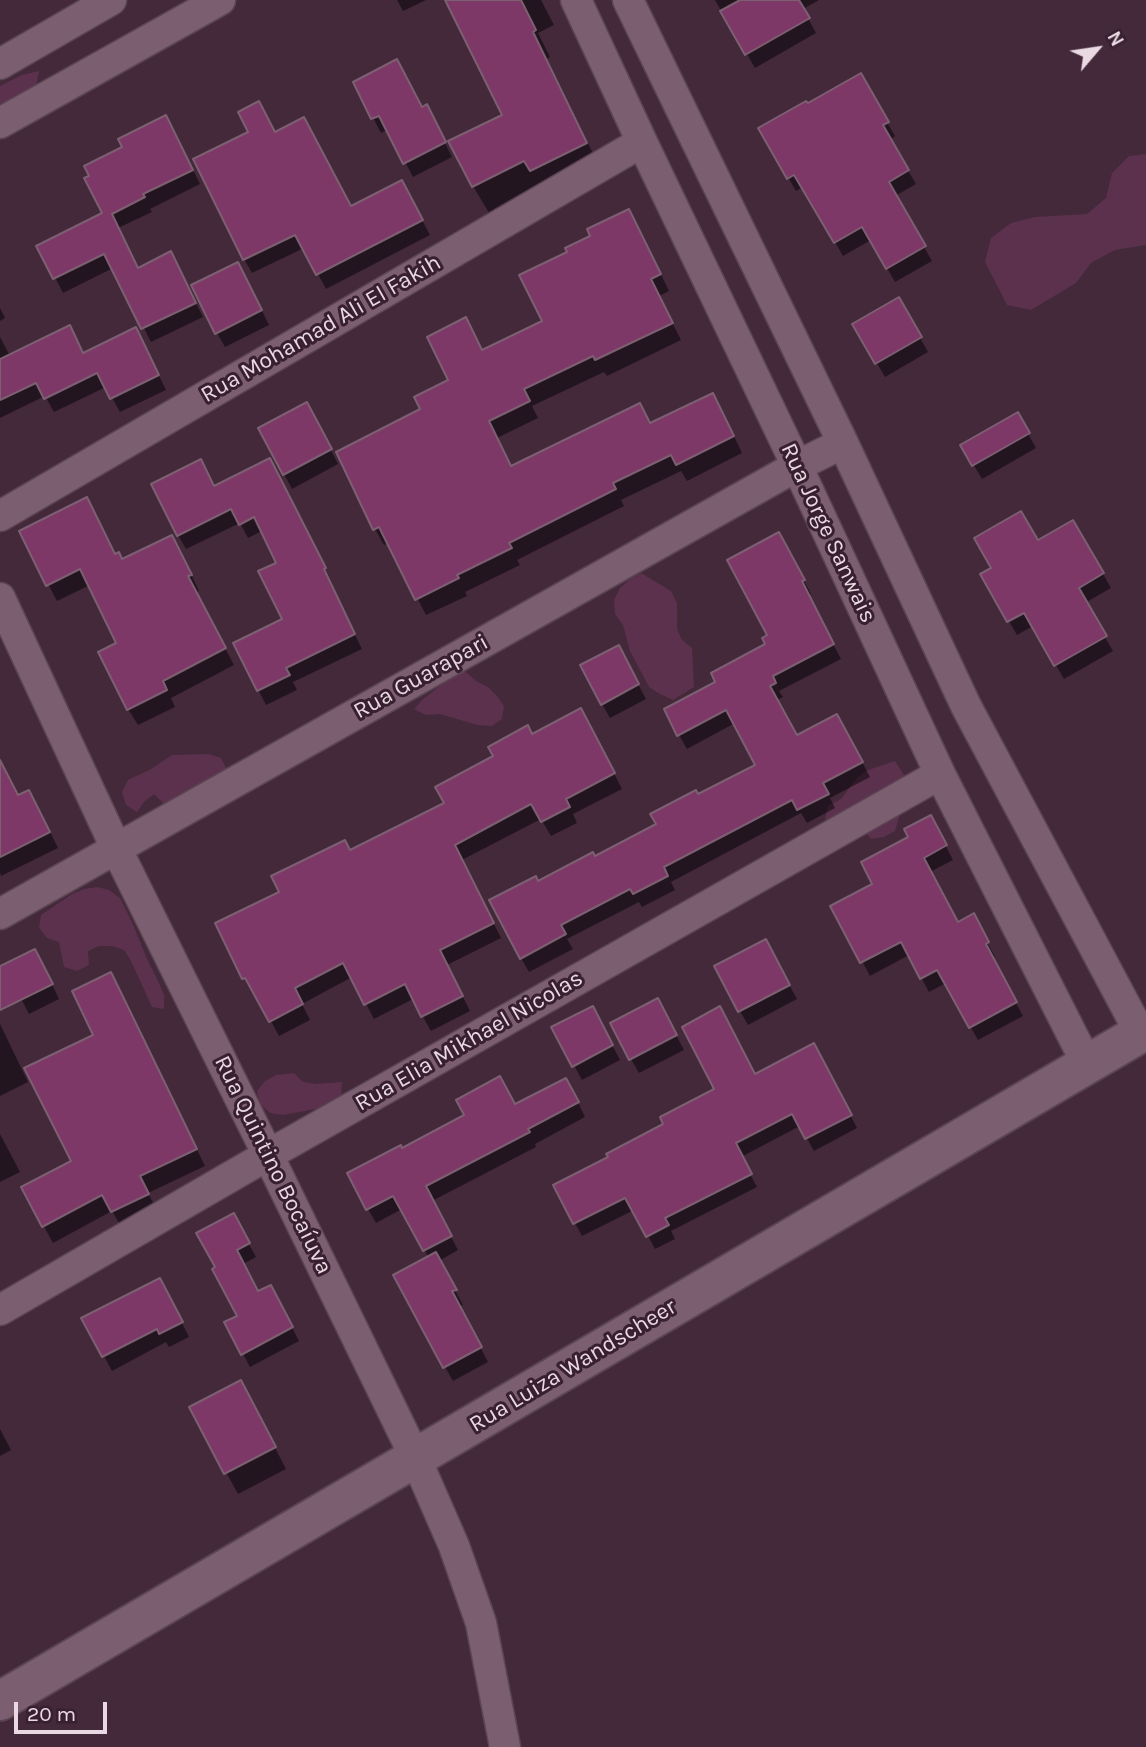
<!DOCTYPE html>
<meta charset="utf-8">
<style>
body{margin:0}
#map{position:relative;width:1146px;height:1747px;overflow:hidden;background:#43293a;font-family:Karla,sans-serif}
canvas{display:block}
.north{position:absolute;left:1062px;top:14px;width:70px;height:70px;-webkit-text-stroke:5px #382030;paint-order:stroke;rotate:61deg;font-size:19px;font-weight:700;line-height:28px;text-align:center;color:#ead9e3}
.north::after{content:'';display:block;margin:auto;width:24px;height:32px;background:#ead9e3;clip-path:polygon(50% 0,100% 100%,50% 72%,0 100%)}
.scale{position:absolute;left:14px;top:1702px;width:93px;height:32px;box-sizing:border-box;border:4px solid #ead9e3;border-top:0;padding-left:9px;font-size:21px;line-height:24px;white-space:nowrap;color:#ead9e3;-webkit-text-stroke:5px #382030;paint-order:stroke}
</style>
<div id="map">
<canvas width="1146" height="1747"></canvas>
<div class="north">N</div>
<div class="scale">20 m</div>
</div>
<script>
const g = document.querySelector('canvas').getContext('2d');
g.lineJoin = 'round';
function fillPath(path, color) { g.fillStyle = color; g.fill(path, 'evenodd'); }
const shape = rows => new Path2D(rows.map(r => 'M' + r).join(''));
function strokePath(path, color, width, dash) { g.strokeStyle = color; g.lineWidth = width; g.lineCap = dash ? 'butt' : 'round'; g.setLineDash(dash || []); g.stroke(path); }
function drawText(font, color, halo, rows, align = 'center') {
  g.font = font + ' Karla,sans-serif'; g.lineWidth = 6; g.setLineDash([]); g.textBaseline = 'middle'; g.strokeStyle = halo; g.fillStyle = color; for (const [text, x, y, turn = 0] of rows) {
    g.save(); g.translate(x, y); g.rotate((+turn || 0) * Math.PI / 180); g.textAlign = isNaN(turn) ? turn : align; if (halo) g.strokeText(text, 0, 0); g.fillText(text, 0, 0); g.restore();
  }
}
fillPath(shape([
 [39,71,34,97,0,115,0,86,22,75],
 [1146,154,1146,245,1115,250,1091,263,1076,283,1031,310,1007,305,985,262,991,238,1011,223,1035,217,1087,214,1106,198,1112,173,1129,156],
 [641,573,671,591,677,603,677,629,682,640,692,648,694,687,673,700,660,694,649,687,630,651,623,625,615,614,614,600,620,588,630,579],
 [465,671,476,681,488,687,497,696,504,706,502,719,492,726,477,725,440,714,426,715,414,709,423,699,453,676],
 [208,754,221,758,227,770,177,805,163,803,154,794,144,802,137,812,126,805,122,792,128,780,151,769,172,755],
 [895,761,909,783,895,831,884,837,871,839,863,829,837,824,825,819,828,806,841,799,857,778,868,770],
 [97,887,109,890,120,898,132,922,147,959,159,983,164,995,164,1009,152,1007,131,961,124,950,112,946,99,946,88,951,89,965,77,971,64,967,59,942,47,938,39,928,41,915,72,894,84,889],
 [294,1073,303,1082,316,1084,342,1082,341,1095,333,1104,321,1108,283,1115,270,1113,260,1104,257,1091,265,1081,276,1075]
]), '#5b314d');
fillPath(shape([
 [397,0,426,0,403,11],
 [485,0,541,0,554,25,538,33,550,57,547,59,601,170,541,187,489,213,473,186,504,115],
 [715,0,819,0,803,9,816,33,755,68],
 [860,75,895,136,890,140,916,184,895,196,932,261,895,282,871,240,843,256,803,187,796,191,760,129,807,106],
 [355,83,422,109,434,121,452,157,413,177,388,129,381,133],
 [174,131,200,184,150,209,152,212,118,228,138,269,178,268,203,317,151,342,113,268,63,293,39,246,104,214],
 [251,133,275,134,351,208,410,197,430,235,326,289,304,248,252,273,244,259],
 [638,227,669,291,659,296,681,340,607,376,604,372,532,406,538,418,497,438,512,468,651,425,722,411,742,453,687,481,681,471,621,500,624,506,517,560,520,565,465,592,467,596,426,615,389,543,384,545,375,529,423,410,451,381,483,352,545,322],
 [246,278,269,325,225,347,217,333],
 [898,299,928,352,885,377,854,324],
 [0,308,5,318,0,321],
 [0,337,10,356,83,354,143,343,166,390,120,412,106,387,54,412,45,396,0,418],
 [1017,414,1036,448,982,479,962,445],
 [315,419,338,464,292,489,260,429],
 [278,475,332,583,330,584,362,649,293,682,297,690,266,705,235,644,284,620,278,563,262,531,248,538,240,523,186,549,178,535,215,488],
 [1073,522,1111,588,1085,603,1113,651,1064,679,1033,626,1017,635,982,575],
 [21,532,115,556,122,561,181,553,199,591,196,593,234,665,171,698,175,707,138,725,128,709,118,643,90,585,57,601],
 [787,548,811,594,808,596,841,659,779,691,783,697,777,700,797,738,845,730,870,777,830,798,835,808,807,823,801,813,671,882,675,890,642,907,639,902,567,939,573,949,529,972,521,958,538,883,594,859,658,825,698,796,757,765,735,723,687,749,679,735,718,682,768,645],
 [626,662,646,699,610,718,602,704],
 [589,725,622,789,573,814,577,823,551,836,541,819,462,860,501,938,447,965,470,1011,431,1031,413,999,374,1019,352,977,302,1004,310,1020,279,1036,255,992,252,993,244,978,281,892,350,852,446,804,532,736],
 [0,762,18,797,38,807,58,848,1,876,0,873],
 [938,831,953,860,930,872,957,924,973,916,995,957,992,958,1023,1016,978,1040,946,983,929,992,909,955,870,976,833,906,874,885],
 [773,955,797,999,748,1025,740,1011],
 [43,965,59,999,29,1014,4,966],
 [119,991,205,1166,148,1193,157,1210,122,1228,112,1211,53,1243,23,1188,74,1161,96,1036],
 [665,1014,684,1050,639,1073,631,1059],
 [600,1022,620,1060,582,1080,554,1028],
 [0,1024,28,1082,0,1096],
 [821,1058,857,1128,814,1151,800,1126,741,1157,757,1187,671,1231,675,1239,655,1249,634,1210,582,1236,555,1186,755,1076],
 [574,1094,585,1117,535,1144,536,1147,432,1201,458,1250,439,1261,463,1305,459,1306,488,1362,453,1381,445,1367,429,1258,402,1209,376,1223,368,1209,402,1150,515,1106],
 [0,1134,20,1172,0,1182],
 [233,1215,256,1257,243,1264,258,1293,278,1300,299,1341,250,1367,243,1354,239,1317,217,1268],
 [168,1295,189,1337,169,1347,166,1342,112,1371,84,1319],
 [252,1403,286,1469,238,1494,191,1408],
 [0,1429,11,1450,0,1456]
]), '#0007');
const building = shape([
 [445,0,521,0,536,30,533,32,587,143,530,171,524,161,472,187,448,141,502,115,445,0],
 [740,0,799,0,810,18,745,55,720,11,740,0],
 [397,59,422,107,427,104,446,142,403,164,379,116,371,119,353,82,397,59],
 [861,73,889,122,883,125,909,170,889,182,926,246,886,269,862,227,834,243,794,175,787,179,758,128,806,101,808,103,861,73],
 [259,101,275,132,304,117,351,206,402,180,423,220,316,275,295,235,243,260,193,159,248,132,238,112,259,101],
 [166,115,193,170,143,194,145,197,112,214,138,268,171,251,196,303,141,329,104,254,53,279,36,246,102,213,84,178,89,176,84,166,122,147,118,139,166,115],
 [629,209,661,274,651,279,673,323,595,360,593,356,524,389,530,401,489,421,511,466,640,403,650,423,713,393,734,436,676,465,671,455,613,483,616,489,509,543,512,548,457,575,459,578,415,600,379,527,373,530,336,452,420,409,414,397,448,380,427,337,466,317,482,350,542,321,519,275,567,252,565,248,590,236,587,229,629,209],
 [238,262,262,310,215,334,191,285,238,262],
 [899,297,922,337,875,364,852,324,899,297],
 [70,325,83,353,136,327,159,375,110,399,97,373,44,399,36,383,0,400,0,359,70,325],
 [307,402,332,449,283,475,258,428,307,402],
 [1018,412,1030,433,972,466,960,445,1018,412],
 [270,458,326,568,324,569,355,634,286,668,290,675,257,691,233,643,282,619,258,571,276,563,254,517,239,525,231,509,177,536,151,484,201,459,214,486,270,458],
 [87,497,115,554,119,552,122,559,172,535,192,575,188,576,226,648,163,681,167,690,127,710,98,652,116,643,80,569,46,586,19,531,87,497],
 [1021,511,1038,540,1073,520,1104,573,1079,588,1107,636,1054,666,1024,613,1007,622,980,574,991,568,974,538,1021,511],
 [779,532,805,580,802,581,834,644,773,676,776,683,770,686,797,735,837,714,863,762,823,783,829,794,797,810,792,800,664,867,668,876,633,894,630,889,561,925,566,934,520,959,489,900,536,876,538,881,593,852,595,856,656,824,650,814,696,790,698,794,755,765,726,710,677,736,664,709,715,682,711,673,765,644,762,638,767,635,727,560,779,532],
 [619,645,639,684,601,705,580,665,619,645],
 [581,708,615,773,566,799,570,807,541,822,531,804,455,845,494,923,440,950,463,996,421,1017,405,984,364,1005,343,963,295,988,303,1004,269,1022,245,978,242,979,215,923,279,892,271,876,345,840,350,850,444,803,435,787,493,756,488,747,528,725,532,734,581,708],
 [0,760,18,795,29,790,50,832,0,857,0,760],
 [931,815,947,845,924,858,958,922,974,913,989,942,986,944,1017,1002,969,1028,937,970,920,979,901,942,860,963,830,906,872,884,861,862,908,837,904,829,931,815],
 [766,939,790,985,738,1012,714,966,766,939],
 [35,949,53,984,0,1010,0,966,35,949],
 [111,972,197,1149,140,1176,149,1194,111,1212,102,1195,42,1227,21,1187,71,1161,24,1068,93,1035,72,991,111,972],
 [658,998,677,1035,629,1060,610,1023,658,998],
 [593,1006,613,1045,572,1067,551,1027,593,1006],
 [720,1006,755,1074,814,1043,852,1115,805,1139,792,1114,736,1143,752,1174,665,1218,669,1225,646,1237,625,1198,573,1224,553,1185,608,1157,606,1154,663,1124,660,1117,714,1089,682,1027,720,1006],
 [500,1076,515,1104,566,1078,579,1102,528,1129,530,1132,426,1186,452,1236,423,1251,393,1196,366,1210,347,1173,401,1145,402,1148,464,1115,456,1100,500,1076],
 [234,1213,250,1243,237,1250,258,1291,271,1285,293,1327,241,1355,224,1322,237,1316,212,1269,215,1267,196,1233,234,1213],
 [436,1252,457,1290,452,1291,482,1347,443,1368,393,1275,436,1252],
 [160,1278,183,1322,159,1334,157,1329,102,1357,81,1318,160,1278],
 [241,1380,276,1447,224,1474,189,1407,241,1380]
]);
fillPath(building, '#7e3868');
strokePath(building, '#7c5f71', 2);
const street = shape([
 [576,0,642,142,797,466,940,774,1087,1064],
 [628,0,843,443,966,706,1140,1033],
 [0,64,111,0],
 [0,123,220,0],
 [0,516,642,142],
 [0,598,116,848,268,1155,416,1459,454,1546,481,1623,505,1747],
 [0,914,797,466,843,443],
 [0,1310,268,1155,940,774]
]);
const secondary = shape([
 [0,1701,1146,1030]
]);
strokePath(street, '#5b4553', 33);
strokePath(secondary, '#5b4553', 42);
strokePath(street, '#7b5e70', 30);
strokePath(secondary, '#7b5e70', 38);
drawText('23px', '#ead9e3', '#382030', [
 ["Rua Mohamad Ali El Fakih",321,329,-30],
 ["Rua Jorge Sanwais",828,533,65],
 ["Rua Guarapari",421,677,-29],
 ["Rua Elia Mikhael Nicolas",469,1041,-30],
 ["Rua Quintino Bocaíuva",273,1165,64],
 ["Rua Luiza Wandscheer",573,1366,-31]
]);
</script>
